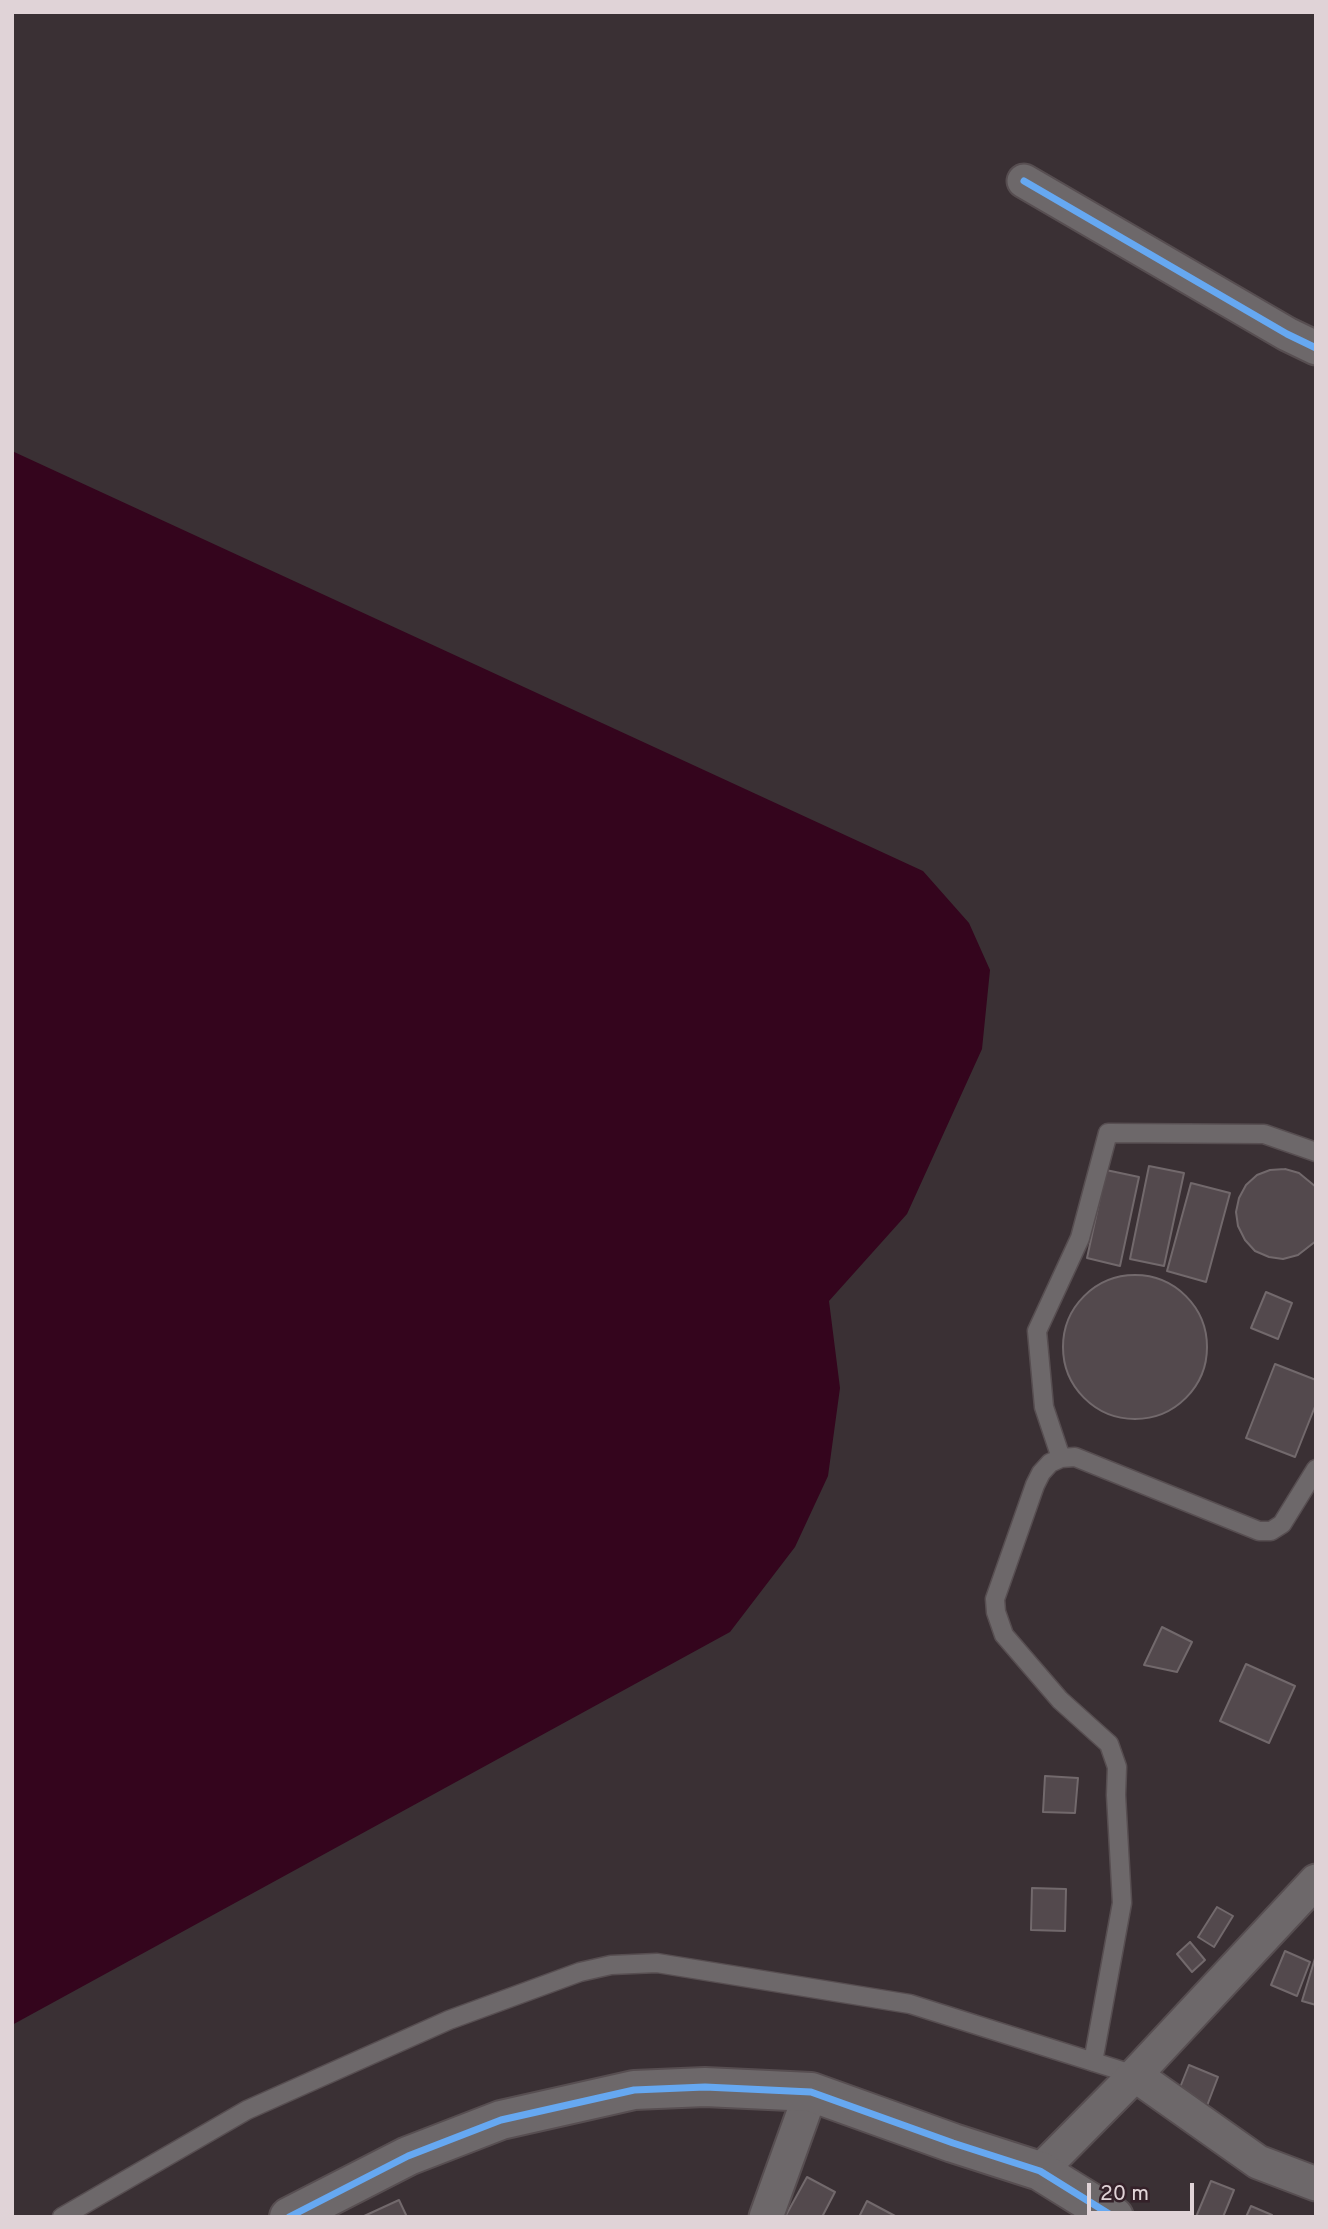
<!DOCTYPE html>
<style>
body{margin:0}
#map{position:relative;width:1328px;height:2229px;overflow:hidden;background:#3a3034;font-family:Overpass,sans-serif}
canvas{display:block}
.frame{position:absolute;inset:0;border:14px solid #e0d3d7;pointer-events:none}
.scale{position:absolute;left:1087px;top:2183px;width:107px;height:32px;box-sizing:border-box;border:4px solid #e0d3d7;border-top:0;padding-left:9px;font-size:21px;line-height:24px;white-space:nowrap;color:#e0d3d7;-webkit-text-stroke:5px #342129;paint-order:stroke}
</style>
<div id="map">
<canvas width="1328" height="2229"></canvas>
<div class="frame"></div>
<div class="scale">20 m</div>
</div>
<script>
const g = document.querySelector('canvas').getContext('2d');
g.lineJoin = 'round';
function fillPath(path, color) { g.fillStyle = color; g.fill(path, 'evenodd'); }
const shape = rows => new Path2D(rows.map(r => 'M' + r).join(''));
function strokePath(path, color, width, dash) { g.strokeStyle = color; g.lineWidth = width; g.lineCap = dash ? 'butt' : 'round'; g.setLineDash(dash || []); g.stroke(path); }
fillPath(shape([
 [12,451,923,871,969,923,990,970,982,1049,907,1214,829,1301,840,1388,828,1476,795,1547,730,1632,12,2025]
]), '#34051d');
const building = shape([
 [1149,1166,1184,1173,1164,1266,1130,1259,1149,1166],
 [1285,1169,1299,1173,1316,1187,1316,1241,1298,1255,1283,1259,1269,1257,1255,1251,1245,1240,1238,1226,1236,1212,1239,1198,1246,1185,1257,1175,1270,1170,1285,1169],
 [1106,1170,1139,1177,1120,1266,1087,1258,1106,1170],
 [1191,1183,1230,1193,1206,1282,1167,1271,1191,1183],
 '1063 1347a72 72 0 1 1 144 0a72 72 0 1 1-144 0Z',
 [1266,1292,1292,1303,1278,1339,1251,1328,1266,1292],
 [1275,1364,1316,1380,1316,1404,1295,1457,1246,1438,1275,1364],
 [1162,1627,1192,1642,1177,1672,1144,1665,1162,1627],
 [1246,1664,1295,1686,1269,1743,1220,1721,1246,1664],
 [1045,1776,1078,1778,1075,1813,1043,1812,1045,1776],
 [1032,1888,1066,1889,1065,1931,1031,1930,1032,1888],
 [1217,1907,1233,1916,1214,1947,1198,1937,1217,1907],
 [1190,1942,1205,1960,1192,1972,1177,1954,1190,1942],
 [1285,1951,1310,1962,1297,1996,1271,1985,1285,1951],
 [1316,1955,1316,2005,1302,2001,1316,1955],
 [1189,2065,1218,2077,1205,2111,1175,2100,1189,2065],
 [807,2177,835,2192,822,2217,785,2217,807,2177],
 [1211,2181,1234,2190,1223,2217,1196,2217,1211,2181],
 [399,2200,407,2217,362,2217,399,2200],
 [867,2201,897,2217,859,2217,867,2201],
 [1251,2206,1272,2215,1272,2217,1246,2217,1251,2206]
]);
fillPath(building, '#53494d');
strokePath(building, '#72696c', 2);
const service = shape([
 [1061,1458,1044,1407,1037,1331,1080,1238,1108,1133,1264,1134,1316,1152],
 [1093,2062,1122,1903,1116,1795,1117,1767,1109,1744,1060,1700,1004,1635,996,1612,995,1599,1035,1485,1041,1473,1050,1463,1061,1458,1075,1457,1259,1531,1271,1531,1282,1524,1316,1469],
 [62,2217,247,2110,449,2020,580,1972,611,1965,657,1963,910,2004,1135,2075]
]);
const minor = shape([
 [1024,181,1287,334,1316,348],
 [1135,2075,1258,2162,1316,2184],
 [1040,2171,1135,2075,1316,1881],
 [766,2217,811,2092]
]);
const tertiary = shape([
 [289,2217,408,2156,501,2120,634,2090,705,2087,811,2092,953,2143,1040,2171,1114,2217]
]);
strokePath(service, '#574e51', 21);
strokePath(minor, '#574e51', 37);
strokePath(tertiary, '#574e51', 42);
strokePath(service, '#6d686a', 18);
strokePath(minor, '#6d686a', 33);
strokePath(tertiary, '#6d686a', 38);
strokePath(shape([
 [1024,181,1287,334,1316,348],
 [289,2217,408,2156,501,2120,634,2090,705,2087,811,2092,953,2143,1040,2171,1114,2217]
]), '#66a8f1', 7);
</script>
